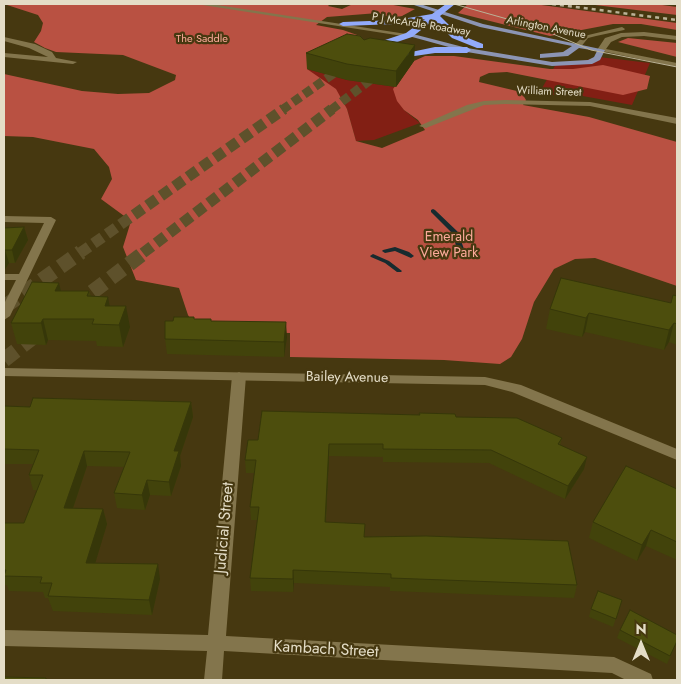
<!DOCTYPE html>
<style>
body{margin:0}
#map{position:relative;width:681px;height:684px;overflow:hidden;background:#463810;font-family:Jost,sans-serif}
canvas{display:block}
.frame{position:absolute;inset:0;border:5px solid #e4ddc7;pointer-events:none}
.north{position:absolute;left:616px;top:619px;width:50px;height:50px;-webkit-text-stroke:4px #463810;paint-order:stroke;rotate:0deg;font-size:14px;font-weight:700;line-height:20px;text-align:center;color:#e4ddc7}
.north::after{content:'';display:block;margin:auto;width:18px;height:22px;background:#e4ddc7;clip-path:polygon(50% 0,100% 100%,50% 72%,0 100%)}
</style>
<div id="map">
<canvas width="681" height="684"></canvas>
<div class="frame"></div>
<div class="north">N</div>
</div>
<script>
const g = document.querySelector('canvas').getContext('2d');
g.lineJoin = 'round';
function fillPath(path, color) { g.fillStyle = color; g.fill(path, 'evenodd'); }
const shape = rows => new Path2D(rows.map(r => 'M' + r).join(''));
function strokePath(path, color, width, dash) { g.strokeStyle = color; g.lineWidth = width; g.lineCap = dash ? 'butt' : 'round'; g.setLineDash(dash || []); g.stroke(path); }
function drawText(font, color, halo, rows, align = 'center') {
  g.font = font + ' Jost,sans-serif'; g.lineWidth = 4.5; g.setLineDash([]); g.textBaseline = 'middle'; g.strokeStyle = halo; g.fillStyle = color; for (const [text, x, y, turn = 0] of rows) {
    g.save(); g.translate(x, y); g.rotate((+turn || 0) * Math.PI / 180); g.textAlign = isNaN(turn) ? turn : align; if (halo) g.strokeText(text, 0, 0); g.fillText(text, 0, 0); g.restore();
  }
}
fillPath(shape([
 [599,57,650,63,632,105,577,95,538,95,556,64,579,62],
 [307,69,347,80,396,87,404,110,420,123,374,140,356,141,347,109]
]), '#821f14');
fillPath(shape([
 [4,4,330,4,328,6,342,9,353,4,388,4,415,9,402,16,392,18,378,13,327,17,316,25,343,30,360,36,361,39,307,69,336,89,347,109,356,141,382,148,425,130,418,120,404,110,397,101,393,89,414,61,425,56,454,56,550,69,573,69,603,65,650,76,647,89,623,95,507,72,489,73,480,77,479,82,521,92,526,100,523,105,589,117,677,142,677,286,595,258,575,259,554,269,534,302,522,339,511,357,500,364,444,360,290,357,290,333,224,332,196,328,188,315,179,288,136,280,123,247,131,221,101,199,112,179,109,167,94,149,33,137,4,136,4,74,82,91,118,94,149,93,175,80,176,75,123,55,56,52,45,48,34,42,41,31,43,23,38,15],
 [468,4,534,4,677,23,677,30,641,24,613,24,550,36,458,13],
 [587,4,655,4,677,7,677,15],
 [628,38,677,43,677,57,618,42]
]), '#b95142');
fillPath(shape([
 [433,209,435,210,458,232,465,252,464,253,460,253,456,246,453,234,431,212,431,210,433,209],
 [395,247,409,252,414,256,411,258,395,251,385,253,382,251,383,250,395,247],
 [373,254,389,261,402,271,401,272,397,272,385,263,371,257,370,256,373,254]
]), '#172b2f');
strokePath(shape([
 [282,110,347,64],
 [331,110,382,71]
]), '#5e512b', 9, [9, 4.5]);
strokePath(shape([
 [80,253,284,109],
 [143,253,332,109]
]), '#5e512b', 11, [11, 5.5]);
strokePath(shape([
 [74,306,145,252],
 [4,307,81,252],
 [4,360,40,332]
]), '#5e512b', 15, [15, 8]);
fillPath(shape([
 [4,37,35,44,52,52,56,58,77,62,73,64,4,57,4,53,48,57,29,48,4,41,4,37],
 [505,100,590,102,677,118,677,124,590,106,505,104,484,105,426,128,419,126,467,105,484,101,505,100],
 [4,216,51,217,56,220,10,316,4,320,4,304,16,280,4,280,4,274,19,274,44,223,4,222,4,216],
 [239,372,246,376,226,636,614,657,651,674,653,680,626,680,612,673,224,651,222,680,204,680,207,651,4,646,4,630,208,635,232,376,239,372]
]), '#83754c');
fillPath(shape([
 [196,4,211,4,413,35,409,37,196,4],
 [622,27,625,29,624,30,596,36,588,38,580,48,573,46,584,36,622,27],
 [644,32,677,36,677,40,644,36,622,37,611,42,606,49,677,63,677,67,597,50,605,38,621,33,644,32],
 [4,368,485,377,521,385,677,449,677,460,512,392,485,385,4,376,4,368]
]), '#83754c');
fillPath(shape([
 [411,4,420,4,483,24,605,50,600,60,592,64,552,66,467,52,405,35,409,33,467,48,552,62,588,60,594,57,597,51,579,48,568,56,540,58,540,54,563,52,572,46,480,27,411,4]
]), '#8c95b4');
fillPath(shape([
 [446,4,455,4,440,16,458,34,483,44,483,48,477,48,452,38,434,20,412,37,370,51,367,50,367,46,406,33,425,19,396,24,343,26,339,24,343,22,396,20,432,14,446,4],
 [435,47,467,47,471,50,467,53,435,53,401,58,397,55,435,47]
]), '#92aafa');
strokePath(shape([
 [454,4,539,28,591,50,677,67]
]), '#bbb398', 1);
strokePath(shape([
 [552,4,677,20]
]), '#bbb398', 2.5, [4, 4]);
fillPath(shape([
 [364,40,414,61,396,87,347,80,307,69,306,53],
 [24,227,28,240,15,263,9,263,4,271,4,228],
 [61,291,89,291,91,296,110,306,130,327,123,347,97,346,96,341,48,340,46,345,17,344,11,323],
 [677,296,677,345,669,342,664,350,585,332,582,337,546,329,550,309,671,303],
 [195,319,211,321,287,337,284,357,167,354,165,339,173,321],
 [191,402,193,417,180,456,181,466,171,496,150,495,145,510,117,508,114,493,125,467,87,466,73,508,103,509,107,524,95,563,160,579,152,615,53,611,48,598,45,598,43,592,9,591,7,585,4,585,4,523,24,523,37,490,33,490,29,475,33,464,4,464,4,406,30,407],
 [456,417,562,438,560,445,584,469,565,499,489,463,383,462,383,457,329,456,326,522,364,537,577,585,574,598,390,591,390,587,294,583,293,592,251,591,250,578,258,520,251,520,250,507,255,473,246,473,245,460,258,440],
 [677,489,677,560,646,546,637,561,589,538,593,522],
 [622,600,613,627,589,617,591,609],
 [620,630,677,642,667,664,617,638]
]), '#42430b');
fillPath(shape([
 [415,45,414,61,396,87,396,71],
 [24,227,28,240,15,263,12,250],
 [5,250,9,263,4,271,4,252],
 [59,283,64,304,55,291],
 [108,297,112,318,105,306],
 [126,306,130,327,123,347,119,325],
 [589,313,585,332,582,337,586,318],
 [43,319,48,340,46,345,41,323],
 [286,322,287,337,284,357,284,342],
 [674,323,669,342,664,350,669,330],
 [191,402,193,417,180,456,181,466,171,496,169,482,174,451],
 [329,444,329,456,325,535,325,522],
 [84,451,87,466,68,523,64,508],
 [587,457,584,469,565,499,568,486],
 [147,480,150,495,145,510,142,495],
 [103,509,107,524,91,577,86,563],
 [651,530,646,546,637,561,642,545],
 [158,564,160,579,152,615,149,600],
 [293,570,294,583,293,592]
]), '#363709');
const building = shape([
 [347,34,360,36,364,40,370,38,415,45,396,71,347,64,306,53,347,34],
 [24,227,12,250,5,250,4,252,4,228,24,227],
 [561,278,671,303,673,295,677,296,677,324,674,323,669,330,589,313,586,318,550,309,561,278],
 [32,282,59,283,55,291,89,291,87,296,108,297,105,306,126,306,119,325,92,324,94,319,43,319,41,323,11,323,32,282],
 [174,317,194,317,194,319,211,319,211,321,286,322,284,342,165,339,165,321,173,321,174,317],
 [33,398,191,402,174,451,179,451,169,482,147,480,142,495,114,493,130,452,84,451,64,508,103,509,86,563,158,564,149,600,48,596,52,583,40,583,42,577,4,576,6,570,4,570,4,523,24,523,43,475,29,475,39,450,4,449,4,406,30,407,33,398],
 [262,411,420,415,419,413,455,414,456,417,517,418,562,438,558,444,587,457,568,486,491,450,383,449,383,444,329,444,325,522,365,524,364,537,426,536,568,541,577,585,391,578,391,574,293,570,293,579,250,578,259,507,250,507,256,460,245,460,248,440,258,440,262,411],
 [626,466,677,489,677,542,651,530,642,545,593,522,626,466],
 [598,591,622,600,616,619,591,609,598,591],
 [630,610,677,635,677,641,670,656,620,630,630,610],
 [4,677,46,678,46,680,4,680,4,677]
]);
fillPath(building, '#4d4e0d');
strokePath(building, '#363709', 1);
drawText('11px', '#e4ddc7', '#463810', [
 ["P J McArdle Roadway",421,25,9],
 ["Arlington Avenue",546,28,11],
 ["William Street",549,92,2]
]);
drawText('11px', '#fcaa9b', '#463810', [
 ["The Saddle",202,39]
]);
drawText('14px', '#fcaa9b', '#463810', [
 ["Emerald",449,238],
 ["View Park",449,254]
]);
drawText('14px', '#e4ddc7', '#463810', [
 ["Bailey Avenue",347,378,1]
]);
drawText('16px', '#e4ddc7', '#463810', [
 ["Judicial Street",225,528,-85],
 ["Kambach Street",326,650,3]
]);
</script>
